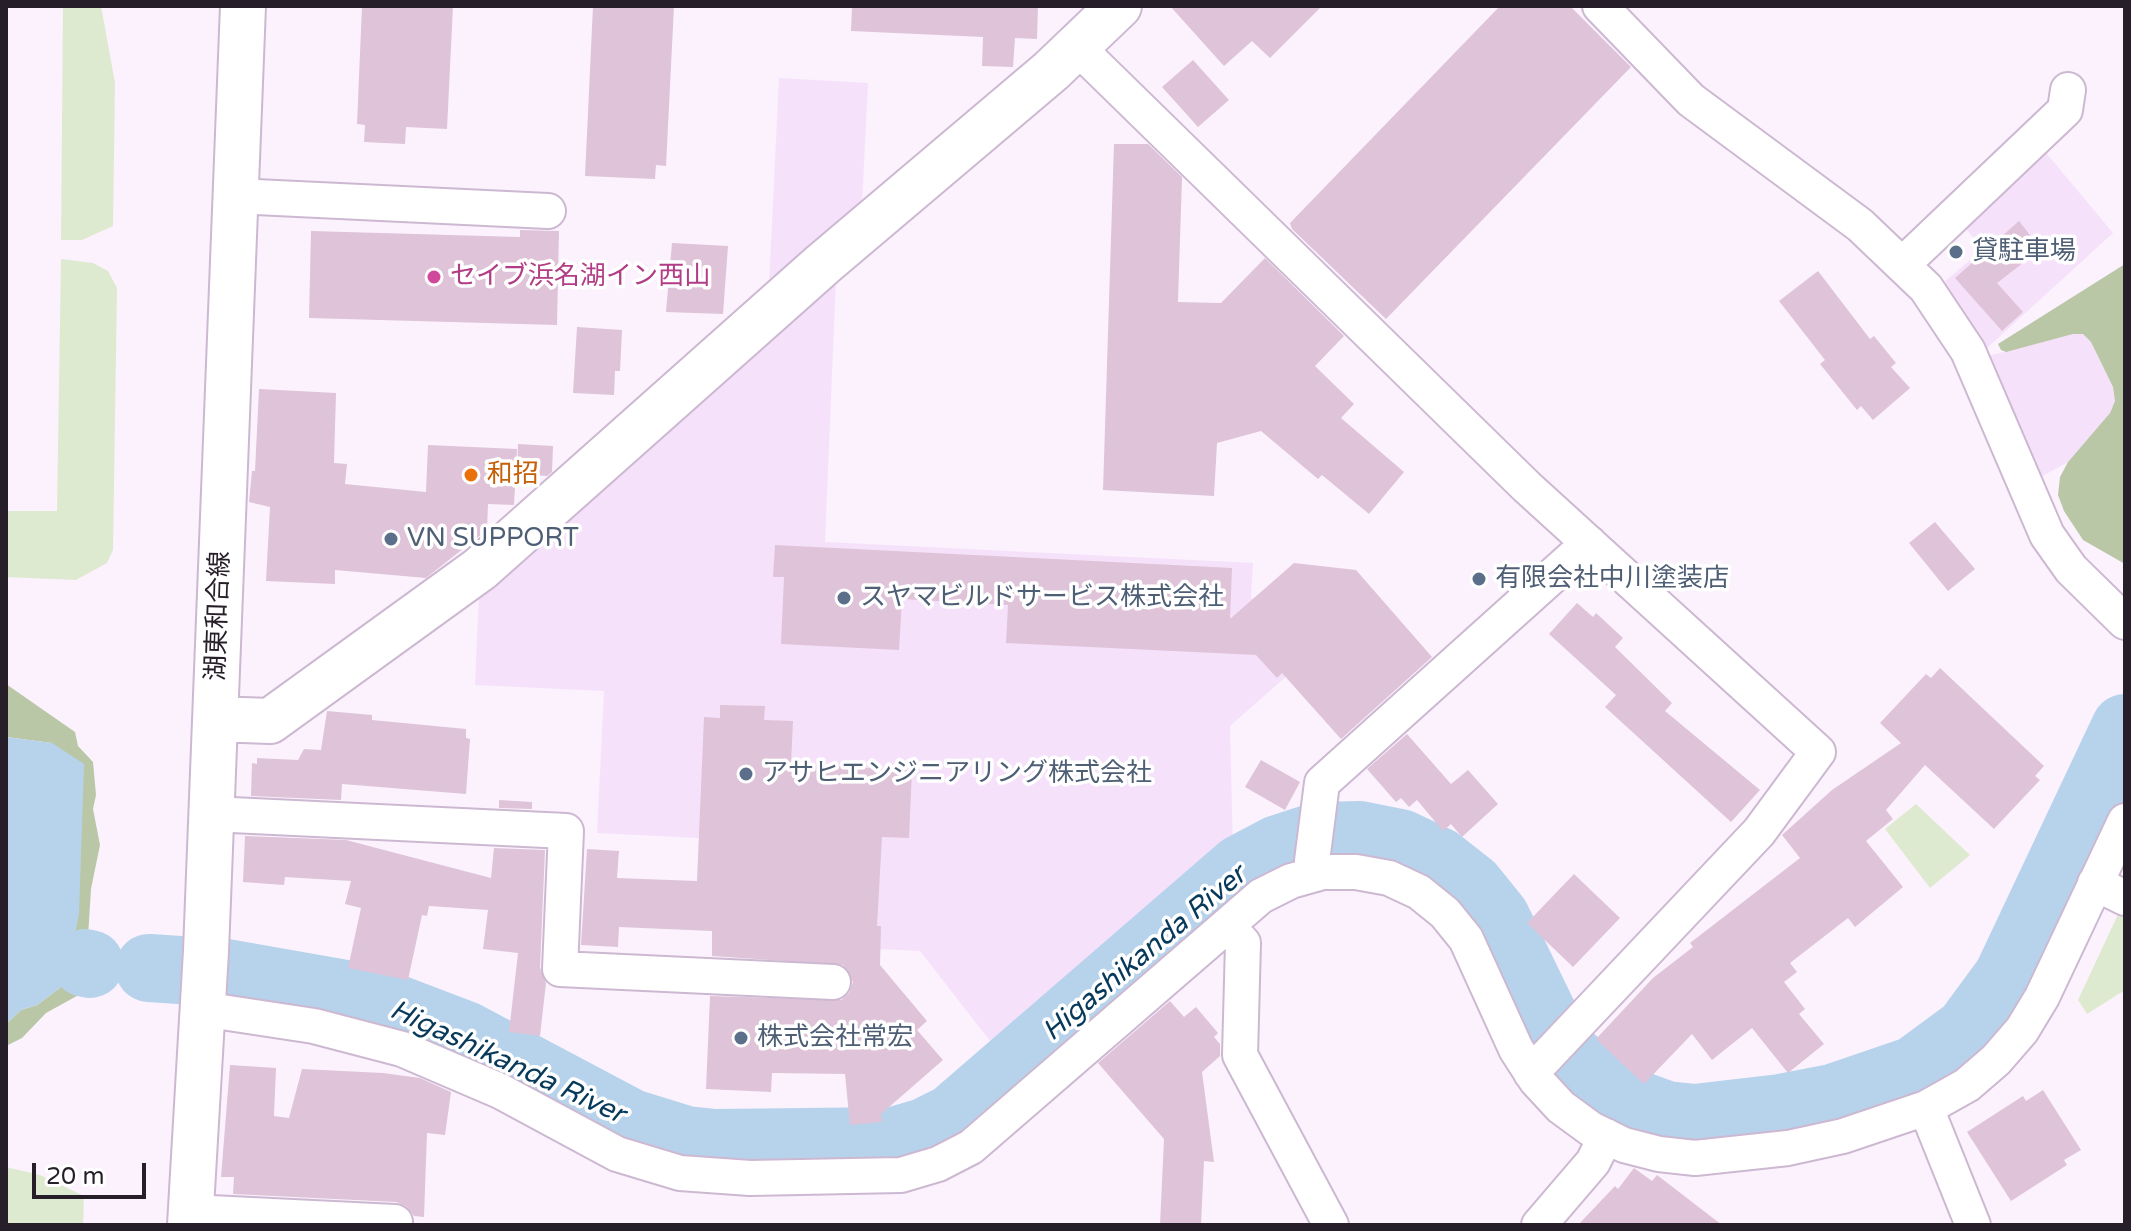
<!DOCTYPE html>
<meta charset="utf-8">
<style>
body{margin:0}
#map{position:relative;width:2131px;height:1231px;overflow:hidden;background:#fbf2fd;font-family:"Varela Round",sans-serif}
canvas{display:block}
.frame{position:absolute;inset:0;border:8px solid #261e28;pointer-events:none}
.scale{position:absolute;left:32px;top:1163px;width:114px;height:36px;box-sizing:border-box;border:4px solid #261e28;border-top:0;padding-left:10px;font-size:24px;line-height:28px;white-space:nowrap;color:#261e28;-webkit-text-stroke:6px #fff;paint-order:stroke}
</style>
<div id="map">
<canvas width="2131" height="1231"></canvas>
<div class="frame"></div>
<div class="scale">20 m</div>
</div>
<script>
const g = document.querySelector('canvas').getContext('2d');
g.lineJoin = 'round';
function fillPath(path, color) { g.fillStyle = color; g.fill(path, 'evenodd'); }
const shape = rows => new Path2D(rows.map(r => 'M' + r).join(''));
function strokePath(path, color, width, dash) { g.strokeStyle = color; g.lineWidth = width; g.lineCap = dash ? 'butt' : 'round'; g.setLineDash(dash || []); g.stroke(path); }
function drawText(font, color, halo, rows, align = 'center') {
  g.font = font + ' "Varela Round","Noto Sans JP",sans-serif'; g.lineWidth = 7; g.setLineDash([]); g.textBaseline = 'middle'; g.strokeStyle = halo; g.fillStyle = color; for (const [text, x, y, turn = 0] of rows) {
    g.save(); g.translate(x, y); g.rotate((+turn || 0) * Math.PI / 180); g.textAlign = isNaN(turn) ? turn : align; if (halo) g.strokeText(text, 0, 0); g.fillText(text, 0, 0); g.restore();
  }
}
fillPath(shape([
 [779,78,868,83,862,205,769,285],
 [2042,148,2113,233,1987,348,1943,283,1983,249,1962,224],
 [836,278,825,542,1253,563,1251,597,1306,659,1230,726,1233,853,1001,1055,920,951,855,948,859,846,597,833,604,691,475,685,479,594,548,539],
 [2073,334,2083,334,2091,342,2113,387,2115,401,2110,413,2068,462,2039,478,1988,356]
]), '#f6e1fb');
fillPath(shape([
 [63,6,101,6,115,83,113,226,82,240,61,240],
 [61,259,93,263,108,271,117,288,113,550,107,563,76,580,6,577,6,511,57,511],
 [1916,804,1970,855,1930,888,1885,829],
 [2121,908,2125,910,2125,990,2087,1014,2078,1000],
 [6,1167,40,1175,84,1196,83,1225,6,1225]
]), '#deeacf');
fillPath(shape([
 [2125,264,2125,564,2083,540,2064,511,2058,495,2060,477,2068,462,2110,413,2115,401,2113,387,2091,342,2083,334,2073,334,2006,352,2001,350,1998,344],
 [6,684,75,732,78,746,93,762,96,795,93,809,100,845,91,889,88,937,95,986,46,1013,22,1038,6,1046,6,1024,21,1010,37,1005,61,987,86,983,85,948,67,945,66,936,76,929,52,743,6,737]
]), '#b9c7a7');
fillPath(shape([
 [6,737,52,743,84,764,79,914,76,929,66,936,67,945,85,948,86,983,61,987,37,1005,21,1010,6,1024]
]), '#b7d3ec');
strokePath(shape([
 [85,963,90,964],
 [149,968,226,973,368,998,465,1035,631,1123,686,1140,715,1143,894,1141,925,1132,953,1118,1242,868,1278,849,1318,836,1360,835,1400,843,1438,861,1471,887,1496,918,1551,1031,1568,1056,1611,1095,1666,1115,1695,1118,1781,1108,1833,1098,1915,1070,1968,1031,2007,978,2125,728]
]), '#b7d3ec', 68);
fillPath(shape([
 [362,6,453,6,447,129,406,127,405,144,364,142,365,125,357,124],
 [593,6,674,6,666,166,656,165,655,179,585,176],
 [852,6,1038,6,1037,39,1015,38,1013,67,982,66,983,37,851,31],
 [1170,6,1322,6,1270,58,1252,41,1224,66],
 [1500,6,1570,6,1631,67,1386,319,1292,229,1290,223],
 [1193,60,1229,100,1198,127,1162,87],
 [1114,144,1148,144,1182,177,1178,302,1221,303,1265,258,1344,336,1315,366,1354,404,1341,418,1404,472,1369,514,1322,475,1318,479,1261,431,1217,443,1214,496,1103,490],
 [2019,221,2041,249,1997,283,2023,312,2002,331,1955,278],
 [520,230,559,231,557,325,309,318,311,231,520,237],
 [672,243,728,246,723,314,666,312],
 [1818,271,1870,339,1874,336,1896,363,1891,367,1910,388,1873,420,1861,406,1857,410,1820,364,1825,360,1779,301],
 [577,327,622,330,620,371,615,371,614,395,573,393],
 [259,389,336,393,334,463,347,464,345,484,426,492,428,445,517,449,514,505,488,504,487,530,426,578,335,570,335,584,266,581,270,507,249,502,252,471,255,471],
 [518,444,553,446,552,472,547,476,517,474],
 [1935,522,1975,569,1948,591,1909,543],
 [775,545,1232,568,1230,619,1294,563,1356,570,1432,657,1341,739,1282,673,1277,678,1256,655,1006,643,1008,605,902,599,899,650,781,644,784,577,773,577],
 [1577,603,1593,617,1596,613,1623,638,1615,647,1672,703,1665,711,1760,790,1731,822,1605,707,1616,695,1549,634],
 [1940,668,2044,766,2035,776,2040,780,1994,829,1925,765,1886,810,1893,819,1866,841,1903,887,1855,927,1848,918,1790,963,1797,972,1784,982,1805,1009,1799,1014,1824,1044,1788,1073,1752,1028,1712,1060,1692,1034,1644,1084,1596,1039,1653,978,1693,947,1690,943,1800,858,1782,835,1832,790,1901,743,1880,723,1926,674,1931,678],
 [720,705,765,706,764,720,793,721,791,764,912,770,909,838,882,837,877,926,881,926,880,965,927,1021,917,1030,943,1060,881,1114,882,1122,850,1125,845,1074,772,1073,771,1092,706,1089,710,996,841,1000,849,993,853,982,843,965,712,956,712,931,619,927,618,947,581,945,587,849,619,851,617,878,697,881,704,717,720,718],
 [327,711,372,715,372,720,466,729,466,738,470,739,466,794,342,784,341,800,251,796,252,763,257,764,257,758,298,760,304,749,321,750],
 [1407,734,1451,784,1468,770,1498,804,1462,837,1451,824,1443,831,1417,800,1409,807,1401,798,1396,802,1367,769],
 [1261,760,1300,782,1285,810,1245,787],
 [499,800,532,802,532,809,499,808],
 [245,836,346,840,491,878,494,848,545,850,540,968,546,983,540,1036,509,1032,518,953,483,949,488,910,429,906,427,916,422,915,408,980,348,968,361,908,345,904,351,881,285,877,284,885,243,882],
 [1574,874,1620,918,1573,967,1527,923],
 [1170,1001,1184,1017,1196,1007,1218,1033,1214,1037,1220,1044,1220,1056,1202,1072,1214,1162,1204,1161,1201,1225,1160,1225,1164,1139,1098,1063],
 [230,1065,276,1068,274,1116,289,1118,302,1069,383,1073,420,1078,451,1092,445,1135,427,1133,424,1217,414,1216,406,1206,396,1202,233,1194,234,1177,221,1177],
 [2043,1090,2081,1150,2064,1160,2067,1165,2011,1201,1967,1132,2023,1096,2026,1101],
 [1634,1168,1652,1181,1657,1175,1722,1225,1578,1225,1615,1186,1618,1189]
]), '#dfc3d9');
const street = shape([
 [1600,6,1691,100,1860,225,1926,288,1968,351,2047,535,2071,569,2125,622],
 [1077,47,1527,487,1818,752,1759,832,1531,1073],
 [235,196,548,211],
 [1903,264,2065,110,2068,90],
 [211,814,566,831,560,969,833,982],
 [1316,874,1312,861,1322,783,1589,543],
 [2095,883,2125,898],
 [1227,926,1243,943,1240,1055,1331,1225],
 [202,1009,314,1026,402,1049,500,1091,617,1154,680,1173,750,1178,901,1175,938,1164,971,1147,1261,896,1291,881,1323,872,1356,872,1389,878,1419,892,1445,913,1466,939,1516,1049,1536,1080,1561,1107,1591,1129,1624,1145,1659,1154,1695,1158,1788,1148,1843,1136,1926,1108,1967,1085,1996,1060,2022,1030,2042,997,2125,821],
 [1926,1108,1973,1225],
 [190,1212,395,1222],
 [1539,1225,1593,1162,1606,1136]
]);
const secondary = shape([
 [215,719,270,721,480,569,823,264,1051,71,1119,6],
 [190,1225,206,951,243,6]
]);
strokePath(street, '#cdb8d2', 38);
strokePath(secondary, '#cdb8d2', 48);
strokePath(street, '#fff', 34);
strokePath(secondary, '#fff', 44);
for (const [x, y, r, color] of [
 [1956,252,8,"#5c6f8a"],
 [434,277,8,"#d1479c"],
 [471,475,8,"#e8710a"],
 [391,539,8,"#5c6f8a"],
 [1479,579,8,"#5c6f8a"],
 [844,598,8,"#5c6f8a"],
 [746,774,8,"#5c6f8a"],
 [741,1038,8,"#5c6f8a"]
]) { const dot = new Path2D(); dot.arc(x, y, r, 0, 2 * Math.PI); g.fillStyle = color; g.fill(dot); strokePath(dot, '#fff', 3); }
drawText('26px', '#4e5e75', '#fff', [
 ["貸駐車場",1972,252],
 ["VN SUPPORT",407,539],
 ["有限会社中川塗装店",1495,579],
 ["スヤマビルドサービス株式会社",860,598],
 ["アサヒエンジニアリング株式会社",762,774],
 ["株式会社常宏",757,1038]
], 'left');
drawText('26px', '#b23c85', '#fff', [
 ["セイブ浜名湖イン西山",450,277]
], 'left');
drawText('26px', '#c56008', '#fff', [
 ["和招",487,475]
], 'left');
drawText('26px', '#261e28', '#fff', [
 ["湖東和合線",219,616,-88]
]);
drawText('italic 28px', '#07395a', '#fff', [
 ["Higashikanda River",1145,954,-40],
 ["Higashikanda River",507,1063,25]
]);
</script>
